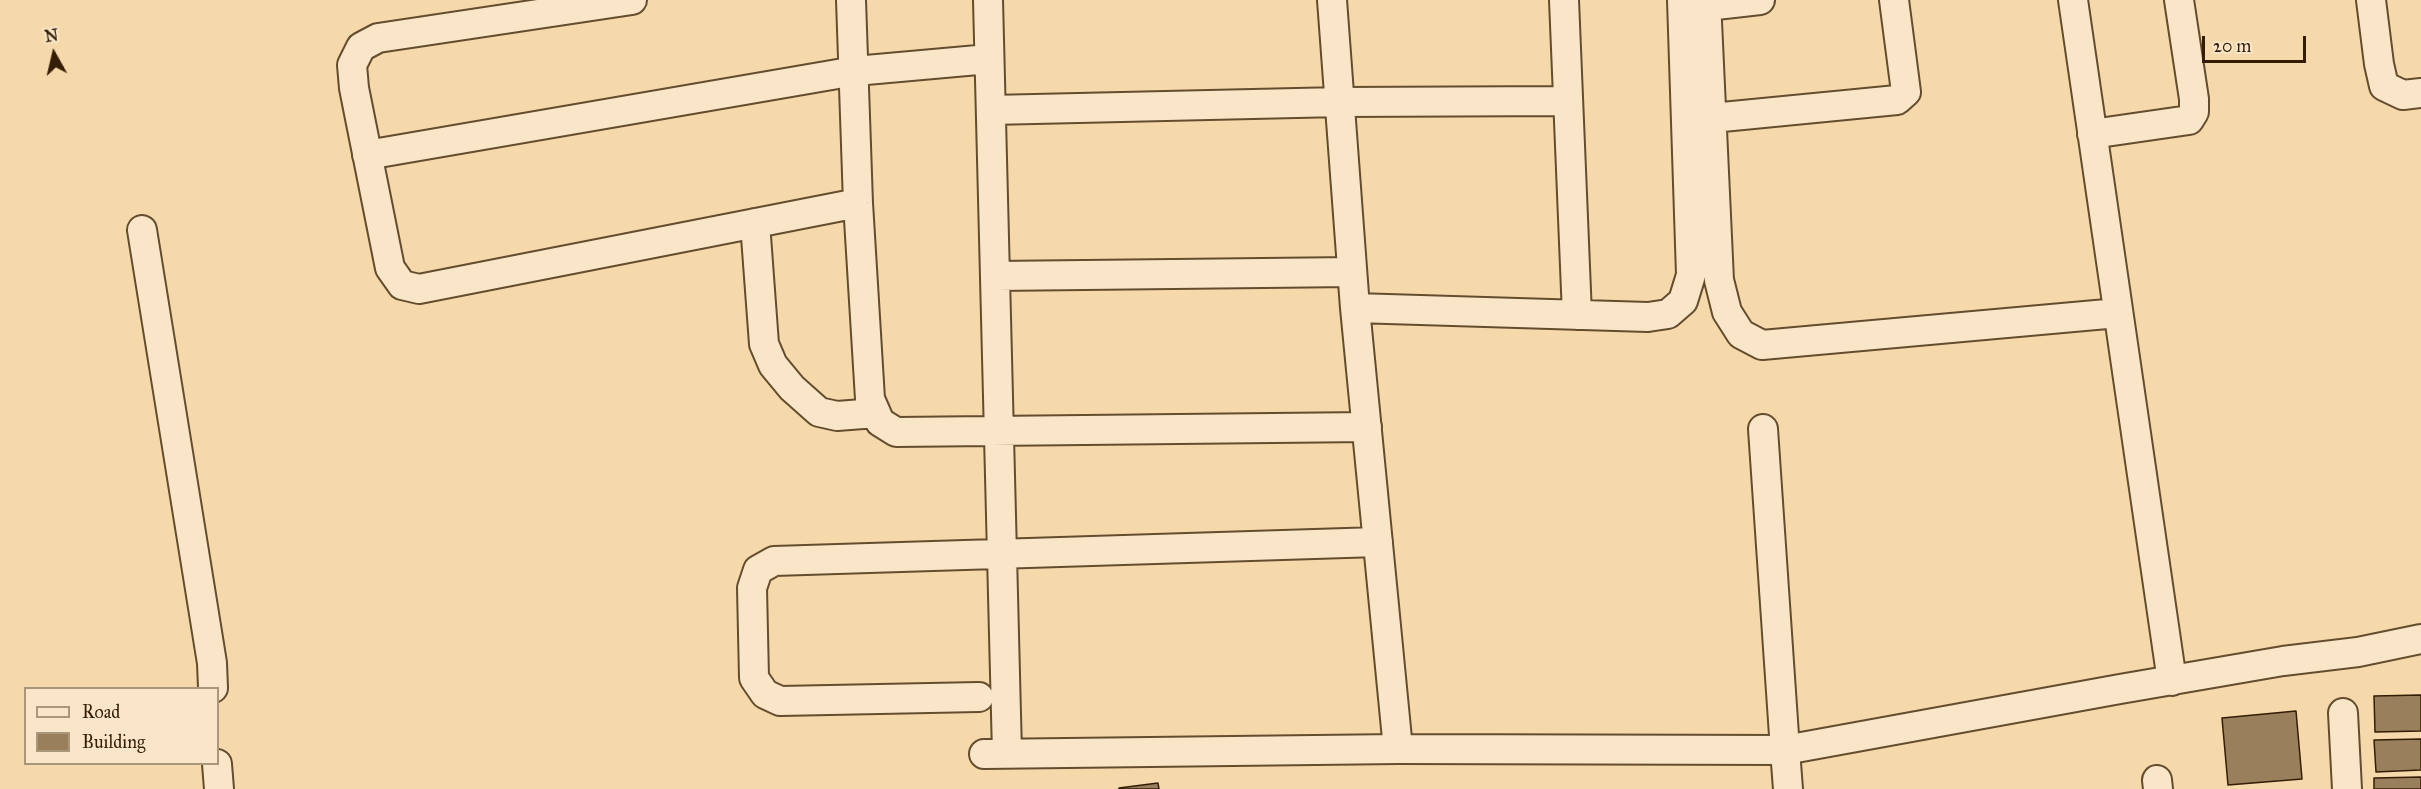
<!DOCTYPE html>
<style>
body{margin:0}
#map{position:relative;width:2421px;height:789px;overflow:hidden;background:#f6d9aa;font-family:"IM FELL Great Primer",serif}
canvas{display:block}
.legend{position:absolute;left:24px;top:687px;width:195px;height:78px;box-sizing:border-box;background:#f9e6c8;border:2px solid #aa967a;margin:0;padding:8px 10px;list-style:none;font-size:18px;color:#341d06}
.legend li{display:flex;align-items:center;gap:12px;height:30px}
.legend b{width:30px;border:2px solid #aa967a}
.north{position:absolute;left:24px;top:24px;width:60px;height:60px;-webkit-text-stroke:4px #f9e6c8;paint-order:stroke;rotate:352deg;font-size:16px;font-weight:700;line-height:24px;text-align:center;color:#341d06}
.north::after{content:'';display:block;margin:auto;width:21px;height:27px;background:#341d06;clip-path:polygon(50% 0,100% 100%,50% 72%,0 100%)}
.scale{position:absolute;left:2202px;top:36px;width:104px;height:27px;box-sizing:border-box;border:3px solid #341d06;border-top:0;padding-left:8px;font-size:18px;line-height:21px;white-space:nowrap;color:#341d06;-webkit-text-stroke:4px #f9e6c8;paint-order:stroke}
</style>
<div id="map">
<canvas width="2421" height="789"></canvas>
<ul class="legend">
<li><b style="height:8px;background:#f9e6c8"></b>Road</li>
<li><b style="height:16px;background:#997f5b"></b>Building</li>
</ul>
<div class="north">N</div>
<div class="scale">20 m</div>
</div>
<script>
const g = document.querySelector('canvas').getContext('2d');
g.lineJoin = 'round';
function fillPath(path, color) { g.fillStyle = color; g.fill(path, 'evenodd'); }
const shape = rows => new Path2D(rows.map(r => 'M' + r).join(''));
function strokePath(path, color, width, dash) { g.strokeStyle = color; g.lineWidth = width; g.lineCap = dash ? 'butt' : 'round'; g.setLineDash(dash || []); g.stroke(path); }
const building = shape([
 [2421,695,2421,731,2375,732,2374,696,2421,695],
 [2296,711,2302,779,2228,785,2222,718,2296,711],
 [2421,739,2421,770,2376,772,2374,740,2421,739],
 [2421,777,2421,789,2374,789,2374,778,2421,777],
 [1158,783,1159,789,1119,789,1119,788,1158,783]
]);
fillPath(building, '#997f5b');
strokePath(building, '#341d06', 1.5);
const minor = shape([
 [632,0,378,38,361,47,352,65,354,88,390,268,402,285,419,289,858,203],
 [851,0,858,203,870,399,880,422,896,432,1367,427],
 [988,0,1007,753],
 [1332,0,1355,308,1398,749],
 [1564,0,1577,315],
 [1706,0,1719,280,1727,312,1741,334,1762,345,2118,313],
 [2073,0,2172,681],
 [2371,0,2379,64,2384,86,2403,95,2421,93],
 [1707,6,1760,0],
 [991,110,1340,102,1568,101],
 [1712,118,1897,100,1906,92,1894,0],
 [2092,134,2189,120,2194,112,2194,99,2179,0],
 [367,155,855,71,989,59],
 [755,223,764,344,773,365,792,388,819,412,837,416,876,413],
 [142,230,212,663,213,688],
 [995,276,1352,272],
 [1355,308,1648,317,1668,314,1683,301,1691,275,1682,0],
 [979,697,780,701,765,694,754,678,752,588,758,570,774,561,1378,542],
 [2343,713,2347,789],
 [984,754,1398,749,1785,750,1763,429],
 [217,764,219,789],
 [2157,780,2158,789],
 [1788,789,1785,750,2120,689,2283,661,2358,652,2421,639]
]);
strokePath(minor, '#644c2f', 32);
strokePath(minor, '#f9e6c8', 28);
</script>
